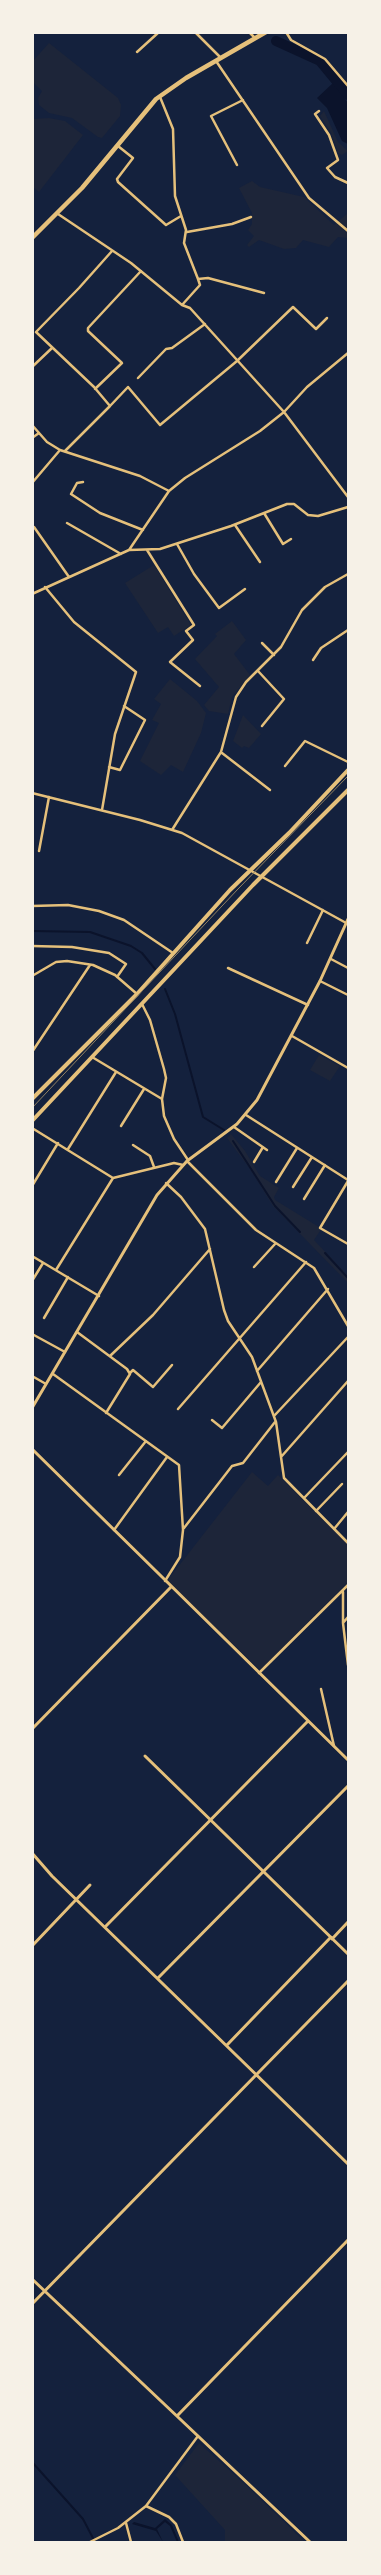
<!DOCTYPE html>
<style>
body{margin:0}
#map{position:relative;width:381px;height:2575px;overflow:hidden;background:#14213d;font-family:"DM Sans",sans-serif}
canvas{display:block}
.frame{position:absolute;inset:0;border:34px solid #f6f1e7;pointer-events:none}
</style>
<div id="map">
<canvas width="381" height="2575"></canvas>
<div class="frame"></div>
</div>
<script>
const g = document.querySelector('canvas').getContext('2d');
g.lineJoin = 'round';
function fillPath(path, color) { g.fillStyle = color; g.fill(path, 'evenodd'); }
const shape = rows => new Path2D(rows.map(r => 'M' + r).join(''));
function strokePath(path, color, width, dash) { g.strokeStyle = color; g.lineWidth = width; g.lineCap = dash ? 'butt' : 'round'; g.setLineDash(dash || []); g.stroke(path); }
fillPath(shape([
 [49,43,118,98,121,105,120,116,102,138,98,137,72,118,49,113,39,105,38,98,42,91,33,82,32,62],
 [324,111,338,142,348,151,342,155,338,153,331,133,320,116],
 [49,118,65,121,83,135,39,192,33,187,32,119],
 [252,181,260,187,304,197,334,225,348,213,348,238,338,237,329,247,303,240,296,248,284,249,259,240,249,247,247,245,254,236,248,230,252,224,252,213,239,188],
 [154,565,191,625,174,636,168,627,158,633,125,583],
 [232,621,246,640,234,654,250,675,232,697,228,714,209,711,204,705,219,687,195,659,217,636,215,634],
 [170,679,197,701,206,713,201,733,183,772,171,765,161,775,140,761,159,723,152,720,161,704,154,699],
 [243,715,261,734,249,748,244,746,242,748,233,741],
 [319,1055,340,1066,330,1081,310,1070],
 [231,1134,245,1151,260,1176,279,1188,274,1197,275,1200,319,1227,320,1231,314,1240,348,1276,348,1283,273,1206,250,1169,227,1138],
 [252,1472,268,1486,278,1475,348,1545,348,1582,260,1670,167,1581],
 [199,2443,247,2486,305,2542,225,2542,225,2530,175,2475]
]), '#1d2539');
fillPath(shape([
 [333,83,348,103,348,144,342,141,327,108,317,98],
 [165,2519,172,2525,179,2542,177,2542,170,2526,165,2522,157,2529,163,2542,156,2531,132,2524,134,2522,155,2528]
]), '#0b132b');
strokePath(shape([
 [32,931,90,932,131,946,142,953,155,969],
 [165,989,175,1014,203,1117,224,1130],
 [233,1141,275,1206,300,1232],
 [325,1253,348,1278],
 [32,2462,83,2519,95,2542]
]), '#0b132b', 2);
strokePath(shape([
 [276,41,320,61,348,95]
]), '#0b132b', 10);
strokePath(shape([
 [195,32,221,58],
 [249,32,255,38],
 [286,32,291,40,325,59,348,86],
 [137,52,159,32],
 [216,61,309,198,348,231],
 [160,97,173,129,175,196,186,230,184,243,198,279,208,278,264,293],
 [319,111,315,114,329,135,338,160,327,168,335,177,348,183],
 [118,146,133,158,117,179,118,182,166,225,181,216],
 [237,165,211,116,243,100],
 [58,214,131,263,182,305,190,308,284,412,348,497],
 [187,232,232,224,251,217],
 [112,251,79,288,36,332,94,387,110,406,128,387,160,425,237,361,293,307,316,329,327,318],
 [182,305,200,285,198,279],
 [32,367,52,348],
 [138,378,166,349,172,348,205,324],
 [95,389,122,363,88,331,88,328,141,271],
 [32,425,47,442,60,450,140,476,169,491],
 [32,438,39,433],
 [65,451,110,406],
 [83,482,77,483,71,494,100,513,143,530],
 [32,483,60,450],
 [264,513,283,544,291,539],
 [67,523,121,554],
 [235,525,260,562],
 [34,527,69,577],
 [177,544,194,574,219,608,245,589],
 [129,550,160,549,231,526,287,504,294,504,308,515,318,516,348,507],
 [147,550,194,625,186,631,193,640,170,662,200,686],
 [45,587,74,622,136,672,115,734,102,810],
 [32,594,129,550,169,491,185,478,260,431,284,412,307,387,348,353],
 [262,643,274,655],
 [313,660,321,648,348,630],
 [32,668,32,672],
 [258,671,284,699,262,726],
 [222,753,270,790],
 [285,766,305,741,348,762],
 [109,767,120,770,145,720,124,706],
 [32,793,140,820,182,833,348,924],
 [172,830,221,752,236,697,246,682,281,647,302,610,325,587,348,574],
 [39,851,49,797],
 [32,906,68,905,99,911,124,920,173,953],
 [307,943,323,910],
 [32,946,72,947,109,953,126,964,117,977],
 [331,959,348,968],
 [228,968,308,1005],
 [32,976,56,962,67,961,93,965,115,975,137,994],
 [320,981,348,995],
 [142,1004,150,1020,164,1069,166,1078,162,1099,164,1116,174,1139,188,1160],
 [292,1036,348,1068],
 [32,1052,90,965],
 [92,1057,162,1099],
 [246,1115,348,1180],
 [121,1126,144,1089],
 [234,1127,267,1150],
 [32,1128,113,1178,174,1163,183,1165],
 [133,1145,150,1156,154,1167],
 [68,1149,116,1072],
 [187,1161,256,1230,314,1268,348,1326],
 [254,1162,263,1147],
 [348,1181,320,1228,348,1244],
 [276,1182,297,1148],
 [166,1183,181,1197,205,1229,224,1310,228,1321,252,1357,276,1422,284,1478,348,1543],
 [32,1186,58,1143],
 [293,1187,312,1157],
 [304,1199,325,1165],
 [32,1256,99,1296],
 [254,1267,275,1244],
 [56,1270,113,1178],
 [32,1281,43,1263],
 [44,1318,68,1277],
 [77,1332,127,1369,130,1374,106,1413],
 [32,1334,65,1352],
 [110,1356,153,1315,210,1249],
 [257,1371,328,1289],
 [130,1373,133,1370,153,1387,172,1365],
 [53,1374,179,1465,183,1530,180,1557,165,1581],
 [32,1376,46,1384],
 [178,1409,306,1262],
 [274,1416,348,1337],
 [212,1420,222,1428,261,1382],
 [281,1457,348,1381],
 [119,1475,146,1441],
 [304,1498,348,1452],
 [316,1511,342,1484],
 [184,1528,232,1466,243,1463,275,1422],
 [334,1529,348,1512],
 [114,1530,167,1457],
 [343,1592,343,1623],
 [348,1617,343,1623,348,1665],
 [259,1673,348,1585],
 [321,1689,334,1746],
 [146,2506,169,2517,176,2524,183,2542],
 [126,2523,131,2542],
 [90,2542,118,2528,146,2506,198,2436]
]), '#e5c07b', 2.5);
strokePath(shape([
 [32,1408,157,1195,187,1161,237,1124,257,1100,320,981,348,919],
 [32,1449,348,1760],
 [32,1729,171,1587],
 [145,1756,348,1954],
 [32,1853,52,1876,348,2164],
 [105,1927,308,1721],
 [332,1939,348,1922],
 [32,1946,90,1885],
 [158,1978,348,1786],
 [227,2045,331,1937],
 [32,2279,310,2542],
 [32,2304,348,1981],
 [177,2416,348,2240]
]), '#e5c07b', 3);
strokePath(shape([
 [32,1099,137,994,230,890,289,833,348,770],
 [32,1121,253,885,348,790]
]), '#e5c07b', 4);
strokePath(shape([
 [32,238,82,188,156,99,186,78,266,32]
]), '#e5c07b', 4.5);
strokePath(shape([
 [32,1108,238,889,348,776]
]), '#918062', 1);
</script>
